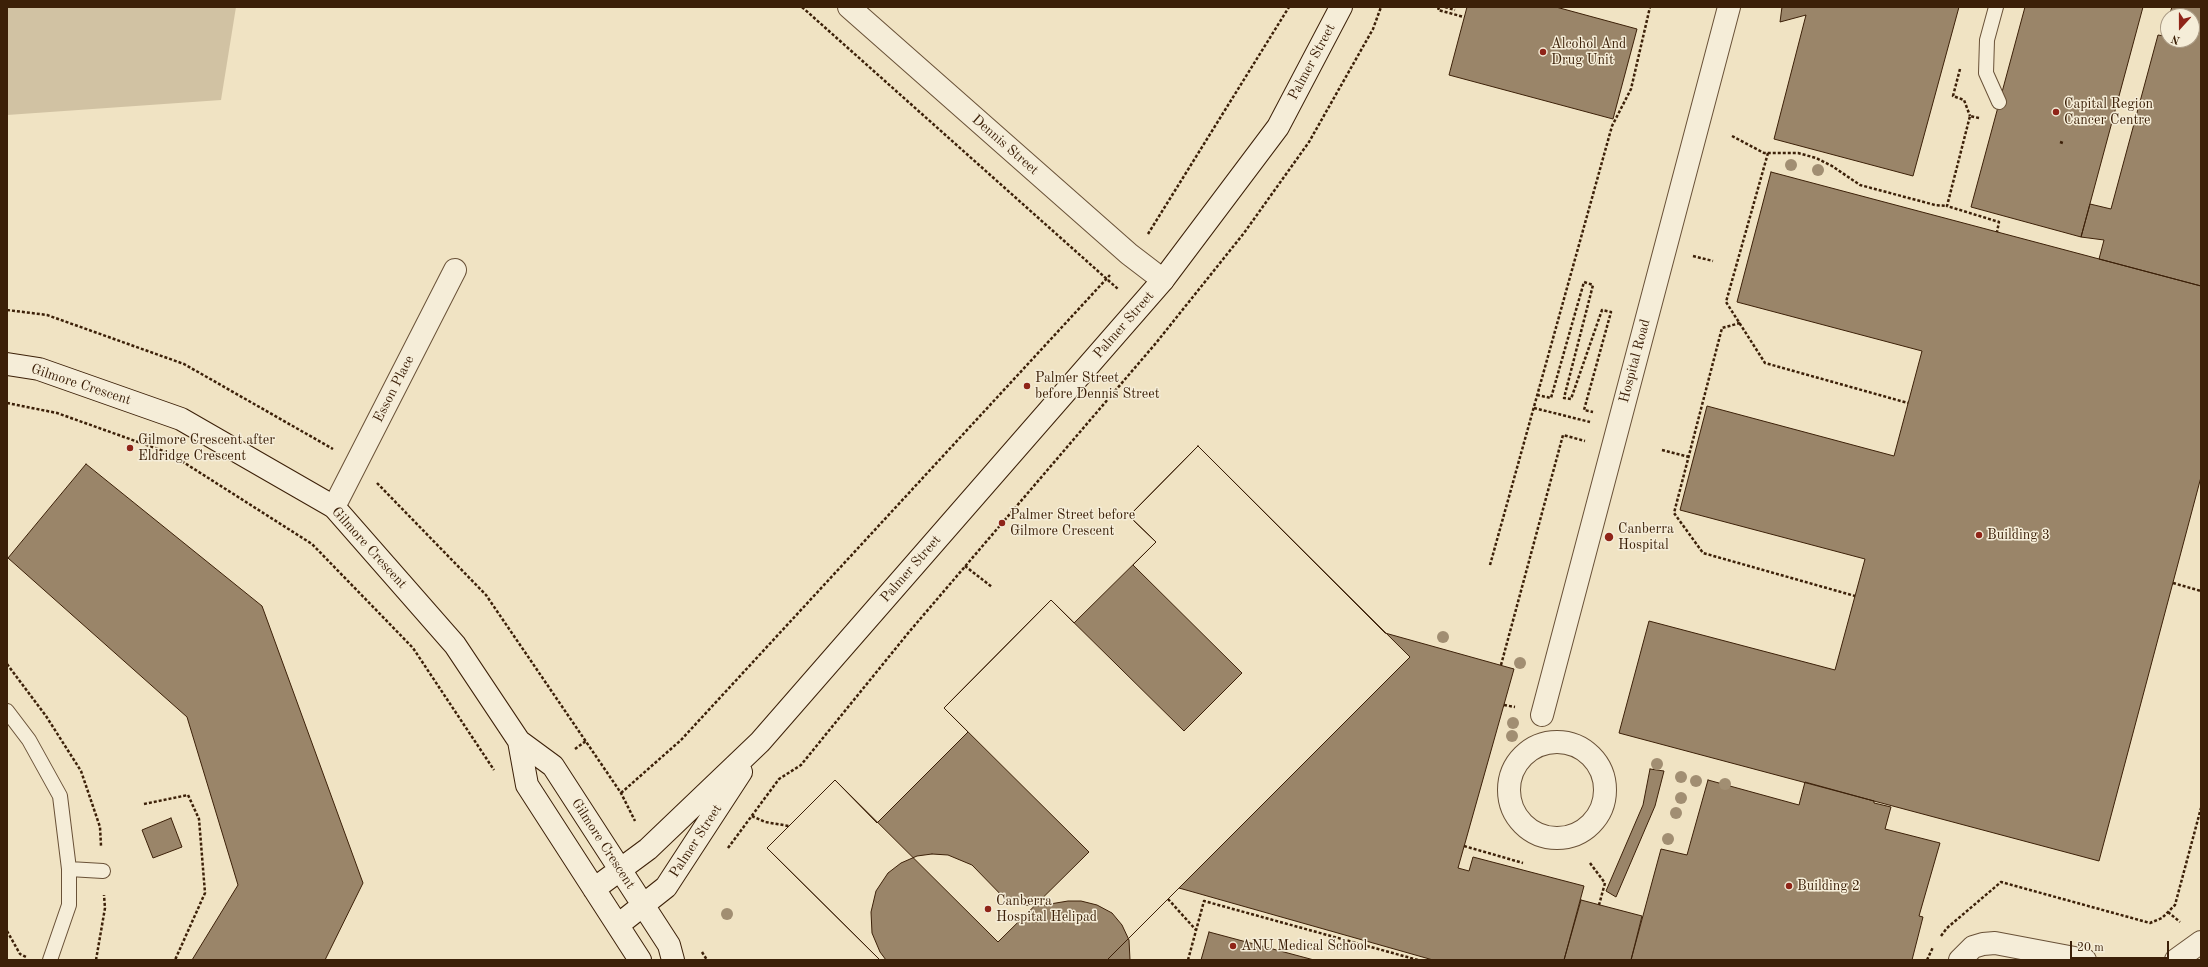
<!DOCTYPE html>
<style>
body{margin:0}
#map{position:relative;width:2208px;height:967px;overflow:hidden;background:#f0e3c3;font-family:"Old Standard TT",serif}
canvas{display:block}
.frame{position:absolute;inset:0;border:8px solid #3c2008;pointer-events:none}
.north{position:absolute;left:2160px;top:8px;width:40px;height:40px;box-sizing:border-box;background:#f5edd8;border:1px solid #ab9b85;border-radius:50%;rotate:201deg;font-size:11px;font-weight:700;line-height:16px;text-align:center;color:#3c2008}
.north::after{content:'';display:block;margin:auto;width:14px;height:18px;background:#8f2418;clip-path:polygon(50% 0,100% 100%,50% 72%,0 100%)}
.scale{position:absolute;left:2070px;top:941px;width:99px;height:18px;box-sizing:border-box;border:2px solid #3c2008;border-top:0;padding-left:5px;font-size:12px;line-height:14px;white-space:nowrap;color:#3c2008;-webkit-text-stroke:3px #f5edd8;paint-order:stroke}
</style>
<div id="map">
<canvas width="2208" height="967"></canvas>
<div class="frame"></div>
<div class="north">N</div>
<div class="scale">20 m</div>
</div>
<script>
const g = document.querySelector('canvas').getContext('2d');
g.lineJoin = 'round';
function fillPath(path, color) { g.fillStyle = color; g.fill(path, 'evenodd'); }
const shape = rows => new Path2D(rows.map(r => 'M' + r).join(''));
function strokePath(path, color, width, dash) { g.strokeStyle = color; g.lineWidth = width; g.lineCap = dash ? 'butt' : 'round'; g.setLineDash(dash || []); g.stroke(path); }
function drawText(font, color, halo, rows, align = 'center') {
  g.font = font + ' "Old Standard TT",serif'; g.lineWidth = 3; g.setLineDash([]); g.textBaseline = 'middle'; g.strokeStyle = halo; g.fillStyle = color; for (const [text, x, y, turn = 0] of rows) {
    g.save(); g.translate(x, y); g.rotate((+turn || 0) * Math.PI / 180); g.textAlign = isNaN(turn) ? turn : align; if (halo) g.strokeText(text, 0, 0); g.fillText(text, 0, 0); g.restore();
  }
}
fillPath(shape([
 [7,7,236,7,221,100,7,115]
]), '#d1c2a3');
const building = shape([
 [1467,7,1556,7,1637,29,1613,119,1449,75,1467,7],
 [1782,7,1959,7,1913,176,1774,139,1806,15,1780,22,1782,7],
 [2025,7,2143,7,2081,237,1971,207,2025,7],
 [2172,7,2201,7,2201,286,2099,259,2104,240,2081,237,2090,204,2111,209,2158,35,2164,36,2168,20,2168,40,2192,40,2192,16,2169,16,2172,7],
 [1771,172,2201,286,2201,477,2099,861,1619,733,1649,621,1835,670,1865,559,1680,510,1707,406,1894,456,1922,351,1737,302,1771,172],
 [1198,446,1385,633,1514,669,1458,868,1469,871,1473,857,1584,886,1564,960,1433,960,1179,888,1107,960,880,960,767,848,835,780,877,823,968,732,944,708,1051,600,1074,623,1156,542,1129,516,1198,446],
 [1198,446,1410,657,1107,960,880,960,767,848,835,780,998,942,1089,852,944,708,1051,600,1184,731,1242,673,1133,565,1156,542,1129,516,1198,446],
 [86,464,262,606,363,883,325,960,192,960,238,885,187,717,8,558,86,464],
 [1650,769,1664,771,1655,806,1616,897,1606,891,1643,805,1650,769],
 [1708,780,1799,805,1805,782,1874,801,1874,803,1891,807,1885,829,1940,843,1919,916,1923,917,1912,960,1631,960,1661,849,1687,855,1708,780],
 [171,818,182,847,153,858,142,830,171,818],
 [932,854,948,855,972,865,1010,904,1038,906,1068,901,1081,901,1097,905,1112,913,1122,925,1129,940,1130,960,886,960,880,952,872,933,871,912,876,891,888,873,901,863,917,856,932,854],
 [1581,900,1642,916,1631,960,1564,960,1581,900],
 [1209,932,1314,960,1201,960,1209,932]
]);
fillPath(building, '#9a8569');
strokePath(building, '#3c2008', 1);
const lane = shape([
 [1996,7,1987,40,1986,73,1999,102],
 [7,711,29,740,60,796,69,869,69,905,50,960],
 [69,869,103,871]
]);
const street = shape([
 [849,7,1129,254,1163,280],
 [334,507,455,270],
 [1542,715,1729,7],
 '1509 790a48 48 0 1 1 96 0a48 48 0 1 1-96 0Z',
 [1960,960,1973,947,1983,944,1995,943,2085,960],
 [2176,960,2201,942]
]);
const secondary = shape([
 [7,364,39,369,181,419,334,507,455,645,519,741,553,766,669,945,673,960],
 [519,741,527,785,640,960],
 [594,889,648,849,760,742,1163,280,1278,127,1341,7],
 [618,925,666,887,741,772]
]);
strokePath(lane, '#695137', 16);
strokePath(street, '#695137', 24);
strokePath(secondary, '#3c2008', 24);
strokePath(shape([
 [802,7,1118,289],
 [1439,7,1438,10,1464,17],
 [1445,7,1455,10],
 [1960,69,1953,96,1964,100,1970,116],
 [1979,118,1970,116,1947,206,1999,222,1997,232],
 [1732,136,1764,153,1798,153,1816,158,1832,166,1860,185,1935,205,1947,206],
 [2060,142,2063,143],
 [1768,153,1726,302,1765,363,1908,403],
 [1148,234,1289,7],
 [1693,256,1713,261],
 [7,310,47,315,184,364,333,449],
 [1740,323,1722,328,1674,513,1703,553,1855,596],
 [1537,395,1551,398,1584,282,1593,285,1564,398,1571,399,1602,310,1611,312,1584,410,1593,412],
 [7,403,57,413,169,453,312,544,413,648,494,770],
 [1534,408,1590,422],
 [1662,450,1689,457],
 [377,483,486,595,621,793,635,821],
 [1490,565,1612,126,1631,89,1650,7],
 [965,566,992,587],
 [2173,583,2201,591],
 [7,664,46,716,81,771,100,827,101,846],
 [1501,665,1563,435,1585,441],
 [1504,705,1515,707],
 [575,749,586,741],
 [621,793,681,740,1110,275],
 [144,804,188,795,199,819,205,893,175,960],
 [752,816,765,822,789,826],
 [1464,846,1523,863],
 [728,848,779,779,801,765,909,632,1156,343,1244,233,1309,142,1373,29,1381,7],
 [1590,863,1605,883,1599,905],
 [1168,899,1196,930],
 [2168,912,2180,922],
 [7,931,20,954,26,957],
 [1941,936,1947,928,2001,882,2150,923,2162,918,2175,905,2201,808],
 [702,952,707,960],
 [96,960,105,908,104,895],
 [1188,960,1204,901,1418,960],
 [1927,960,1933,947]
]), '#3c2008', 2.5, [3, 2]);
strokePath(lane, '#f5edd8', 14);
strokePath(street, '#f5edd8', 22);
strokePath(secondary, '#f5edd8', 22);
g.fillStyle = '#a18e72';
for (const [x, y] of [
 [1791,165],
 [1818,170],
 [1443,637],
 [1520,663],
 [1513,723],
 [1512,736],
 [1657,764],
 [1681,777],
 [1696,781],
 [1725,784],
 [1681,798],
 [1676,813],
 [1668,839],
 [727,914]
]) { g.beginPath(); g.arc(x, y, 6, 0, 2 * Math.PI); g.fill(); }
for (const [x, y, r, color] of [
 [1543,52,4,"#8f2418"],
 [2056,112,4,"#8f2418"],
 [1027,386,4,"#8f2418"],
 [130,448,4,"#8f2418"],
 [1002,523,4,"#8f2418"],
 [1979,535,4,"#8f2418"],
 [1609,537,5,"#8f2418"],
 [1789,886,4,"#8f2418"],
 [988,909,4,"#8f2418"],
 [1233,946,4,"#8f2418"]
]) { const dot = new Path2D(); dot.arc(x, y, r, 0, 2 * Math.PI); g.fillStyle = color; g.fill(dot); strokePath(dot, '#f5edd8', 1.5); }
drawText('14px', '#3c2008', '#f5edd8', [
 ["Alcohol And",1551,44],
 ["Drug Unit",1551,60],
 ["Capital Region",2064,104],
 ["Cancer Centre",2064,120],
 ["Palmer Street",1035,378],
 ["before Dennis Street",1035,394],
 ["Gilmore Crescent after",138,440],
 ["Eldridge Crescent",138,456],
 ["Palmer Street before",1010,515],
 ["Gilmore Crescent",1010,531],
 ["Canberra",1618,529],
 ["Hospital",1618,545],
 ["Building 3",1987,535],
 ["Building 2",1797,886],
 ["Canberra",996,901],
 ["Hospital Helipad",996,917],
 ["ANU Medical School",1241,946]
], 'left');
drawText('14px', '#3c2008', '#f5edd8', [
 ["Palmer Street",1312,62,-62],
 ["Dennis Street",1005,145,41],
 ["Palmer Street",1124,325,-49],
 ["Hospital Road",1635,361,-75],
 ["Gilmore Crescent",81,385,18],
 ["Esson Place",394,389,-63],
 ["Gilmore Crescent",369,548,48],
 ["Palmer Street",911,569,-49],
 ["Palmer Street",696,841,-57],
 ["Gilmore Crescent",603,844,57]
]);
</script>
